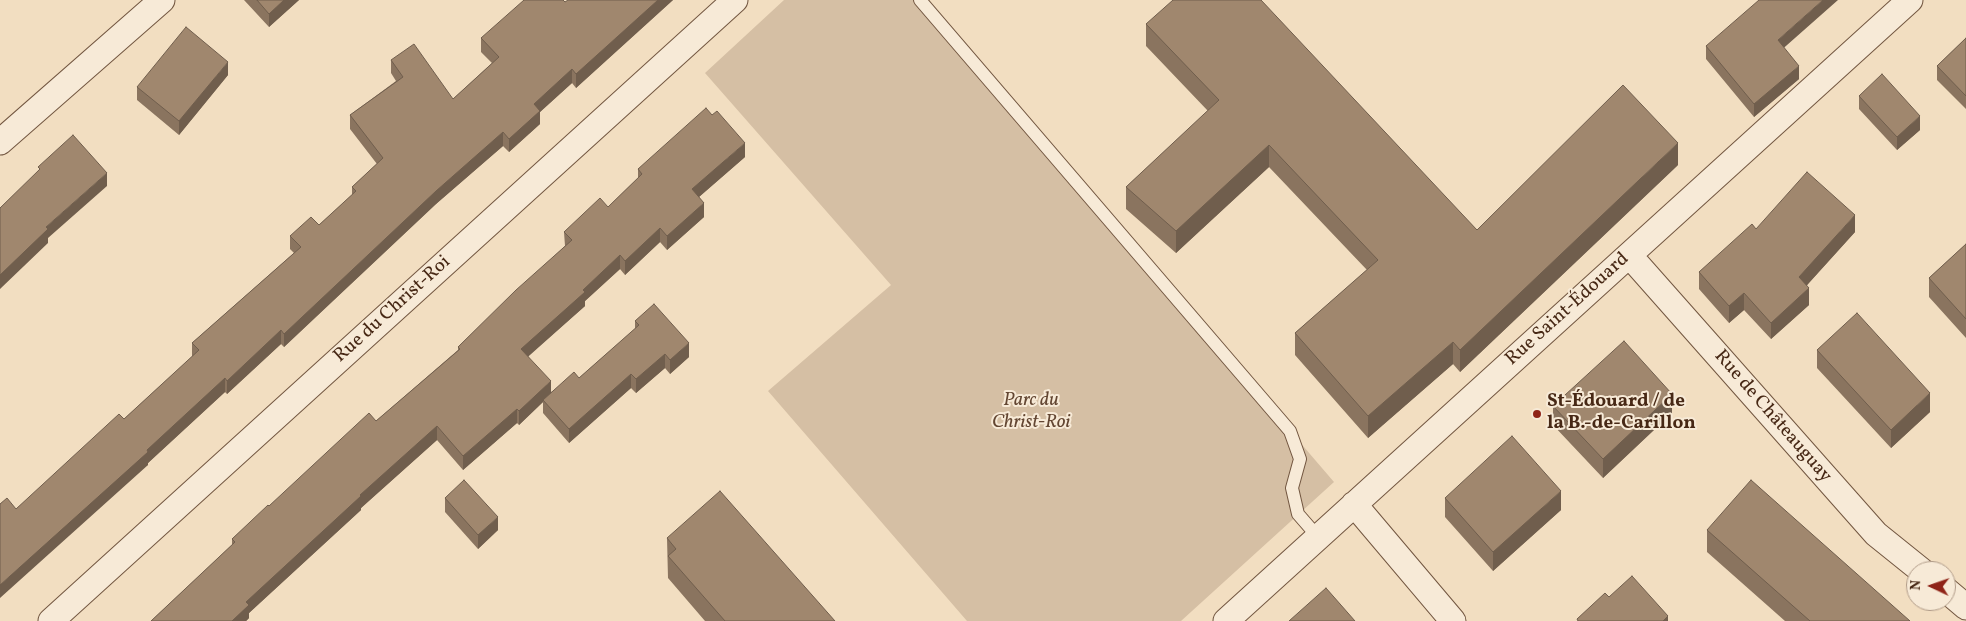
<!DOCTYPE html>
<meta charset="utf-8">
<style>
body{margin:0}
#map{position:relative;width:1966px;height:621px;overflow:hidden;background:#f2dec1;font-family:Vollkorn,serif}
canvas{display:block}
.north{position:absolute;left:1906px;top:561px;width:50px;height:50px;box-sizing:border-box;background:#f7ead7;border:1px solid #b19c89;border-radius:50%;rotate:273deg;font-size:14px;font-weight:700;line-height:20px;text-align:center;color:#472815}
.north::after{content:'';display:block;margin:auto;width:18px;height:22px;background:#8f2418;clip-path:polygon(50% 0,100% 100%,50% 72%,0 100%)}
</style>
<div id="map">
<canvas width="1966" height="621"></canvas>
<div class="north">N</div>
</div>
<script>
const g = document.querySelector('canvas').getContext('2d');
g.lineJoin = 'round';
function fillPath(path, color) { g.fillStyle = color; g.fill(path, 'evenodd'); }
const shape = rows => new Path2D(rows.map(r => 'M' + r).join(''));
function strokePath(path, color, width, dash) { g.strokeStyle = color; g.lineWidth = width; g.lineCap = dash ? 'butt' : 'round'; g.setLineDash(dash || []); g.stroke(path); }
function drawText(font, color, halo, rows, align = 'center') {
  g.font = font + ' Vollkorn,serif'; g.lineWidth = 4; g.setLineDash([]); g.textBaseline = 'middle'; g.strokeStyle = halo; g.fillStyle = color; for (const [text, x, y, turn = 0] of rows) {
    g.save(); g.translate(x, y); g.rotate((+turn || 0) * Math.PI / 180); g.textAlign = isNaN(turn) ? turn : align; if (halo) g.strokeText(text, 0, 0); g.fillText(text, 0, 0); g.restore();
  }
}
fillPath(shape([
 [784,0,920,0,1334,482,1181,621,967,621,768,391,891,285,705,73]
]), '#d5bfa4');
const service = shape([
 [920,0,1290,431,1300,459,1292,488,1298,514,1318,537]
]);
const minor = shape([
 [0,142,162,0],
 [1629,255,1876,534,1922,571],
 [1354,504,1453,621],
 [1946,590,1966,607],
 [51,621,735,0],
 [1226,621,1910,0]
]);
strokePath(service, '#725640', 14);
strokePath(minor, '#725640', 27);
strokePath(service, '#f7ead7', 12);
strokePath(minor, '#f7ead7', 25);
fillPath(shape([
 [244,0,299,0,269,27],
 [673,0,576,88,572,83,540,112,540,124,509,152,503,146,436,204,284,347,281,344,227,394,225,392,148,463,148,465,16,509,124,419,192,357,192,343,294,253,290,249,290,236,319,225,352,195,352,187,377,164,350,129,350,115,396,81,391,73,391,60,453,99,492,63,481,52,481,38,565,2],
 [1146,24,1477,230,1678,165,1460,372,1453,364,1368,438,1295,355,1295,333,1367,270,1269,167,1176,253,1126,209,1126,187,1208,111,1146,46],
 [1966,38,1966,109,1937,80,1937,66],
 [1706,46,1784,48,1799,79,1754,117,1706,59],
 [228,75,179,135,137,100,137,87],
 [1859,96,1920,130,1897,150,1859,109],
 [745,157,699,197,704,217,667,250,660,242,625,275,620,269,585,301,585,306,528,356,551,392,579,378,635,329,635,321,689,357,670,374,665,368,636,393,631,388,569,443,543,413,543,402,519,425,517,423,463,470,437,440,361,508,361,510,249,613,249,618,246,621,151,621,232,545,232,539,269,506,376,421,458,350,458,347,565,246,564,232,608,207,638,178,638,169],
 [1756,229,1855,232,1807,285,1809,305,1771,339,1744,310,1729,323,1699,289,1699,272],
 [1966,244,1966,338,1929,297,1929,278],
 [1817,350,1930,412,1891,448,1817,368],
 [1553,406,1672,413,1603,478,1553,425],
 [445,498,498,530,478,549,445,512],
 [1445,498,1561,510,1493,571,1445,517],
 [1707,530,1910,621,1785,621,1707,552],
 [667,538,835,621,705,621,668,578]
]), '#8a745f');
fillPath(shape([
 [284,0,299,0,269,27,269,14],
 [658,0,673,0,576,88,576,74],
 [1823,0,1838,0,1778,53,1778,40],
 [228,62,228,75,179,135,179,121],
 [1799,66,1799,79,1754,117,1754,104],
 [572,69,572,83,540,112,540,124,509,152,509,139,534,104],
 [1920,116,1920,130,1897,150,1897,137],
 [503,132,503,146,436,204,284,347,284,334,436,191],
 [745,143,745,157,692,203,692,189],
 [1678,143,1678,165,1460,372,1460,350],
 [1269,145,1269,167,1176,253,1176,231],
 [107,173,107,186,48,238,48,243,0,289,0,275,46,227],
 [704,203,704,217,667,250,667,236],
 [1855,215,1855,232,1799,294,1799,277],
 [660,228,660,242,625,275,625,261],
 [620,255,620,269,585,301,585,306,521,363,521,349,583,290],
 [1809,288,1809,305,1771,339,1771,323],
 [1744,293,1744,310,1729,323,1729,306],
 [281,330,281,344,227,394,227,381],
 [1453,342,1453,364,1368,438,1368,416],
 [689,343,689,357,670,374,670,360],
 [665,354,665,368,636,393,636,379],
 [631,374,631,388,569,443,569,429],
 [225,378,225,392,148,463,148,465,0,598,0,585],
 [551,381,551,394,543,400,543,402,519,425,519,411],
 [1930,393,1930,412,1891,448,1891,430],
 [1672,394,1672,413,1603,478,1603,459],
 [517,409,517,423,463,470,463,456],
 [437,426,437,440,361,508,361,510,249,613,249,618,246,621,232,621,246,602,360,495],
 [1561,491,1561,510,1493,571,1493,552],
 [498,517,498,530,478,549,478,535],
 [1668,616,1668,621,1663,621]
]), '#705e4d');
const building = shape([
 [257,0,284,0,269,14,257,0],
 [524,0,563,0,565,2,568,0,658,0,576,74,572,69,534,104,540,111,509,139,503,132,436,191,284,334,281,330,227,381,225,378,147,450,148,452,0,585,0,504,7,498,16,509,119,414,124,419,199,350,192,343,301,247,290,236,311,217,319,225,356,191,352,187,383,158,350,115,403,77,391,60,414,44,453,99,499,57,481,38,524,0],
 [1173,0,1261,0,1477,230,1623,85,1678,143,1460,350,1453,342,1368,416,1295,333,1378,260,1269,145,1176,231,1126,187,1219,100,1146,24,1173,0],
 [1759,0,1823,0,1778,40,1799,66,1754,104,1706,46,1759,0],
 [186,27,228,62,179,121,137,87,186,27],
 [1966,38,1966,96,1937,66,1966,38],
 [1882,74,1920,116,1897,137,1859,96,1882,74],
 [706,108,712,115,717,111,745,143,692,189,704,203,667,236,660,228,625,261,620,255,583,290,585,292,521,349,551,381,519,411,517,409,463,456,437,426,360,495,361,496,246,602,249,605,232,621,151,621,235,542,232,539,268,505,269,506,369,413,376,421,460,349,458,347,516,290,572,240,564,232,600,198,608,207,642,174,638,169,706,108],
 [73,135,107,173,46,227,48,229,0,275,0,208,40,169,38,167,73,135],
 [1807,172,1855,215,1799,277,1809,288,1771,323,1744,293,1729,306,1699,272,1752,224,1756,229,1807,172],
 [1966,244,1966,319,1929,278,1966,244],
 [654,304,689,343,670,360,665,354,636,379,631,374,569,429,543,400,574,372,579,378,639,325,635,321,654,304],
 [1857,313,1930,393,1891,430,1817,350,1857,313],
 [1624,341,1672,394,1603,459,1553,406,1624,341],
 [1512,436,1561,491,1493,552,1445,498,1512,436],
 [464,480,498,517,478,535,445,498,464,480],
 [1751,480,1910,621,1810,621,1707,530,1751,480],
 [720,491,835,621,725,621,668,556,676,549,667,538,720,491],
 [1632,576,1668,616,1663,621,1578,621,1577,619,1605,593,1609,597,1632,576],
 [1326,588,1355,621,1289,621,1326,588]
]);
fillPath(building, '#a0876e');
strokePath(building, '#705e4d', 1);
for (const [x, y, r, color] of [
 [1537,414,5,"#8f2418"]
]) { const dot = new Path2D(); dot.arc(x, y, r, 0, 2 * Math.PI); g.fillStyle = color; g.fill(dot); strokePath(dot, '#f7ead7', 2); }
drawText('19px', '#472815', '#f7ead7', [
 ["Rue du Christ-Roi",393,310,-42],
 ["Rue Saint-Édouard",1568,310,-42],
 ["Rue de Châteauguay",1772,417,49]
]);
drawText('italic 19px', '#634632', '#f7ead7', [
 ["Parc du",1031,402],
 ["Christ-Roi",1031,424]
]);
drawText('bold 19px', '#472815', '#f7ead7', [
 ["St-Édouard / de",1547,403],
 ["la B.-de-Carillon",1547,425]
], 'left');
</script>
